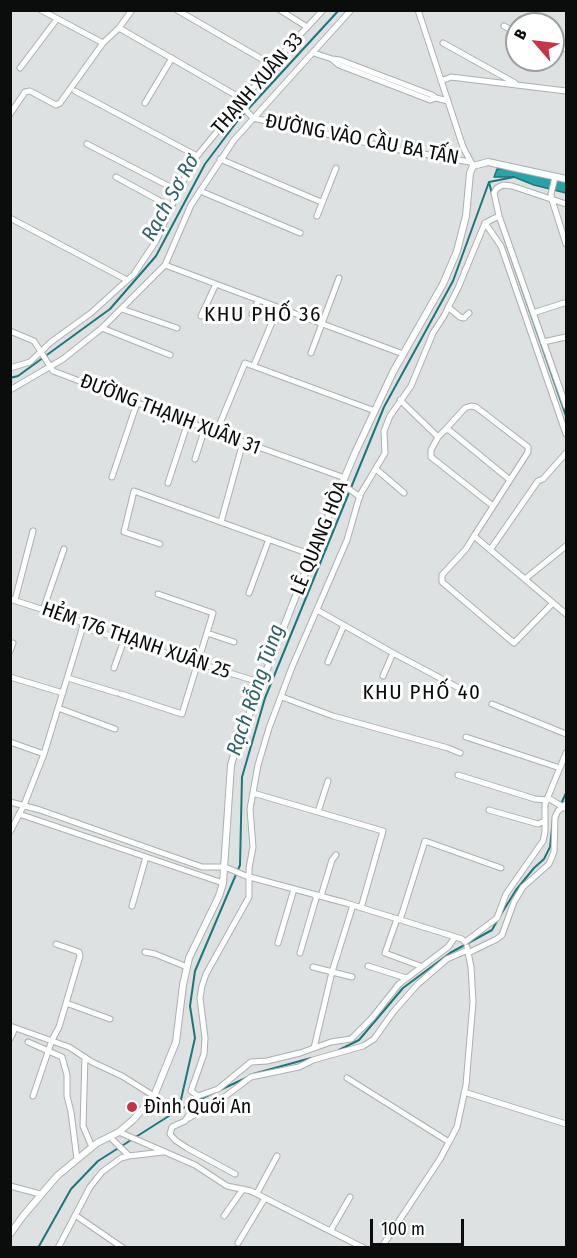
<!DOCTYPE html>
<meta charset="utf-8">
<style>
body{margin:0}
#map{position:relative;width:577px;height:1258px;overflow:hidden;background:#dde1e1;font-family:"Fira Sans Condensed",sans-serif}
canvas{display:block}
.frame{position:absolute;inset:0;border:12px solid #0b0c0c;pointer-events:none}
.north{position:absolute;left:505px;top:12px;width:60px;height:60px;box-sizing:border-box;background:#fff;border:2px solid #9d9e9e;border-radius:50%;rotate:298deg;font-size:16px;font-weight:700;line-height:24px;text-align:center;color:#0b0c0c}
.north::after{content:'';display:block;margin:auto;width:21px;height:27px;background:#c53448;clip-path:polygon(50% 0,100% 100%,50% 72%,0 100%)}
.scale{position:absolute;left:370px;top:1219px;width:94px;height:27px;box-sizing:border-box;border:3px solid #0b0c0c;border-top:0;padding-left:8px;font-size:18px;line-height:21px;white-space:nowrap;color:#0b0c0c;-webkit-text-stroke:4px #fff;paint-order:stroke}
</style>
<div id="map">
<canvas width="577" height="1258"></canvas>
<div class="frame"></div>
<div class="north">B</div>
<div class="scale">100 m</div>
</div>
<script>
const g = document.querySelector('canvas').getContext('2d');
g.lineJoin = 'round';
function fillPath(path, color) { g.fillStyle = color; g.fill(path, 'evenodd'); }
const shape = rows => new Path2D(rows.map(r => 'M' + r).join(''));
function strokePath(path, color, width, dash) { g.strokeStyle = color; g.lineWidth = width; g.lineCap = dash ? 'butt' : 'round'; g.setLineDash(dash || []); g.stroke(path); }
function drawText(font, color, halo, rows, align = 'center') {
  g.font = font + ' "Fira Sans Condensed",sans-serif'; g.lineWidth = 6; g.setLineDash([]); g.textBaseline = 'middle'; g.strokeStyle = halo; g.fillStyle = color; for (const [text, x, y, turn = 0] of rows) {
    g.save(); g.translate(x, y); g.rotate((+turn || 0) * Math.PI / 180); g.textAlign = isNaN(turn) ? turn : align; if (halo) g.strokeText(text, 0, 0); g.fillText(text, 0, 0); g.restore();
  }
}
const water = shape([
 [510,168,550,179,566,182,566,193,534,185,514,177,494,177,497,169,510,168]
]);
fillPath(water, '#26a4a8');
strokePath(water, '#1e7679', 1.5);
strokePath(shape([
 [489,182,492,194],
 [489,182,514,177],
 [503,234,566,416],
 [10,378,18,376,110,309,156,256,205,164,239,119,339,10],
 [561,804,566,793],
 [500,916,516,890,534,868,544,859,550,847,553,819],
 [339,1050,359,1040,403,988,450,953,492,930,497,921],
 [253,1074,311,1058],
 [220,1090,248,1077],
 [175,1112,215,1092],
 [38,1248,71,1189,98,1161,172,1114,180,1104,195,1038,190,1006,195,971,240,865,242,777,265,698,384,407,453,281,489,182]
]), '#1e7679', 2);
const minor = shape([
 [41,10,103,43],
 [177,10,272,65],
 [280,10,307,27],
 [418,10,463,147,472,164],
 [504,26,517,33],
 [119,28,132,10],
 [443,43,515,83],
 [553,44,566,49],
 [314,53,332,59],
 [20,68,57,19],
 [441,81,451,77,566,91],
 [75,91,197,156],
 [436,98,432,95,340,60,332,59,339,65,430,100,436,98,448,101],
 [145,103,172,58],
 [240,104,253,118,400,150,470,162],
 [10,114,25,92,30,91,56,105,60,103,103,43,119,28,244,100],
 [87,144,178,191],
 [220,159,321,202],
 [116,177,171,207],
 [555,177,551,194,552,200,566,244],
 [200,191,300,233],
 [566,204,512,186,503,185,497,188,494,193,499,216,566,406],
 [317,216,336,168],
 [10,218,127,280],
 [485,223,501,246,566,434],
 [165,265,403,354],
 [448,307,460,317,464,318,469,313],
 [122,309,177,328],
 [533,313,564,303],
 [252,314,258,301],
 [201,316,216,284],
 [102,328,170,355],
 [10,331,34,341,53,371,188,422,345,478],
 [543,342,566,337],
 [311,353,339,278],
 [254,365,278,308],
 [10,368,30,362,51,342,91,313,134,274,156,241,180,187,197,156,272,65,323,10],
 [10,390,63,359,102,328,165,265,191,205,234,140,351,10],
 [400,400,438,437],
 [445,430,465,408,471,406,476,407,528,447,528,452,474,536,566,614],
 [216,433,245,363,375,411],
 [195,459,205,428],
 [376,469,404,493],
 [112,477,137,403],
 [168,483,188,422],
 [342,484,360,497],
 [493,506,431,457,431,450,438,437,445,430,449,430,510,480],
 [221,522,243,442],
 [474,536,466,549,442,575,442,582,514,643,553,603],
 [160,544,124,532,134,491,312,555],
 [490,550,538,481,543,479,566,453],
 [525,579,566,546],
 [249,593,269,539],
 [10,599,81,622,85,628,262,683],
 [15,600,33,531],
 [43,610,64,549],
 [317,610,393,653,383,676],
 [207,633,234,642],
 [10,651,13,643],
 [393,653,472,695],
 [328,662,344,625],
 [114,668,124,640],
 [10,677,63,693],
 [68,678,117,693],
 [121,694,182,714,213,613,158,594],
 [282,697,333,716,448,748,460,753],
 [492,704,566,734],
 [58,708,115,729],
 [466,737,560,768],
 [10,742,44,754],
 [458,775,535,799,547,800],
 [253,793,383,831,361,908],
 [548,798,565,808],
 [10,802,40,810,202,867,225,867,246,876,346,903,462,939,465,942],
 [489,810,538,824,545,821],
 [318,812,328,781],
 [19,814,223,883],
 [10,832,24,805,44,754,83,626],
 [321,896,332,860,336,855],
 [132,906,146,857],
 [397,919,385,953,420,966],
 [400,920,425,841,501,868],
 [465,942,497,918,506,894,543,841,545,832,545,804,566,753],
 [278,943,294,889],
 [145,952,155,954,187,967],
 [300,953,317,895],
 [468,953,497,939,502,935,514,902,523,887,549,864,554,852,555,817,558,811,566,804],
 [368,966,406,978],
 [313,967,352,977],
 [66,1003,110,1019],
 [10,1026,69,1047,92,1062,122,1076,154,1096],
 [10,1039,15,1028],
 [28,1042,62,1057,67,1075,67,1096,71,1112,77,1159],
 [314,1048,332,972,353,905],
 [85,1057,83,1126,92,1147],
 [347,1078,449,1142],
 [464,1092,566,1124],
 [33,1096,52,1040,59,1027,80,956,79,952,56,944],
 [198,1096,191,1091,204,1054,205,1038,200,998,202,986,206,974,249,897,249,868,253,847,250,809,258,765,269,728,292,667,347,540,360,495,385,453,384,431,390,416,411,386,433,333,444,316,458,288,485,223,499,216],
 [189,1118,219,1101,251,1077,299,1067,313,1060,363,1046,374,1039,394,1011,418,984,447,959,468,950],
 [119,1132,195,1165,227,1186,251,1191,364,1248],
 [110,1137,129,1156,163,1152],
 [235,1174,187,1148,175,1140,170,1134,172,1127,185,1121,189,1115,198,1096,218,1089,251,1062,267,1061,300,1053,331,1042,351,1039,372,1018,399,984,448,947,455,937],
 [10,1186,40,1194],
 [257,1193,277,1156],
 [75,1215,123,1248],
 [224,1216,243,1189],
 [331,1230,350,1197],
 [238,1243,265,1198],
 [58,1248,90,1187,102,1172,121,1158,129,1156],
 [381,1248,440,1159,457,1127,466,1085,473,1002,471,967,467,947]
]);
const tertiary = shape([
 [10,1234,23,1216,57,1176,97,1143,119,1132,134,1119,154,1096,176,1042,183,985,189,958,219,896,223,883,231,765,236,748,312,555,355,453,393,372,443,284,457,251,466,216,470,173,473,166,488,162,566,179]
]);
strokePath(minor, '#abafaf', 7);
strokePath(tertiary, '#abafaf', 8);
strokePath(minor, '#fff', 5);
strokePath(tertiary, '#fff', 6);
for (const [x, y, r, color] of [
 [132,1107,6,"#c53448"]
]) { const dot = new Path2D(); dot.arc(x, y, r, 0, 2 * Math.PI); g.fillStyle = color; g.fill(dot); strokePath(dot, '#fff', 2); }
drawText('20px', '#0b0c0c', '#fff', [
 ["THẠNH XUÂN 33",258,84,-49],
 ["ĐƯỜNG VÀO CẦU BA TẤN",362,140,11],
 ["ĐƯỜNG THẠNH XUÂN 31",170,415,21],
 ["LÊ QUANG HÒA",320,538,-68],
 ["HẺM 176 THẠNH XUÂN 25",136,641,19]
]);
drawText('20px', '#0b0c0c', '#fff', [
 ["Đình Quới An",144,1107]
], 'left');
drawText('italic 21px', '#306163', '#fff', [
 ["Rạch Sơ Rơ",171,198,-61],
 ["Rạch Rỗng Tùng",256,690,-71]
]);
g.letterSpacing = '1.5px';
drawText('21px', '#0b0c0c', '#fff', [
 ["KHU PHỐ 36",263,315],
 ["KHU PHỐ 40",422,693]
]);
g.letterSpacing = '0px';
</script>
